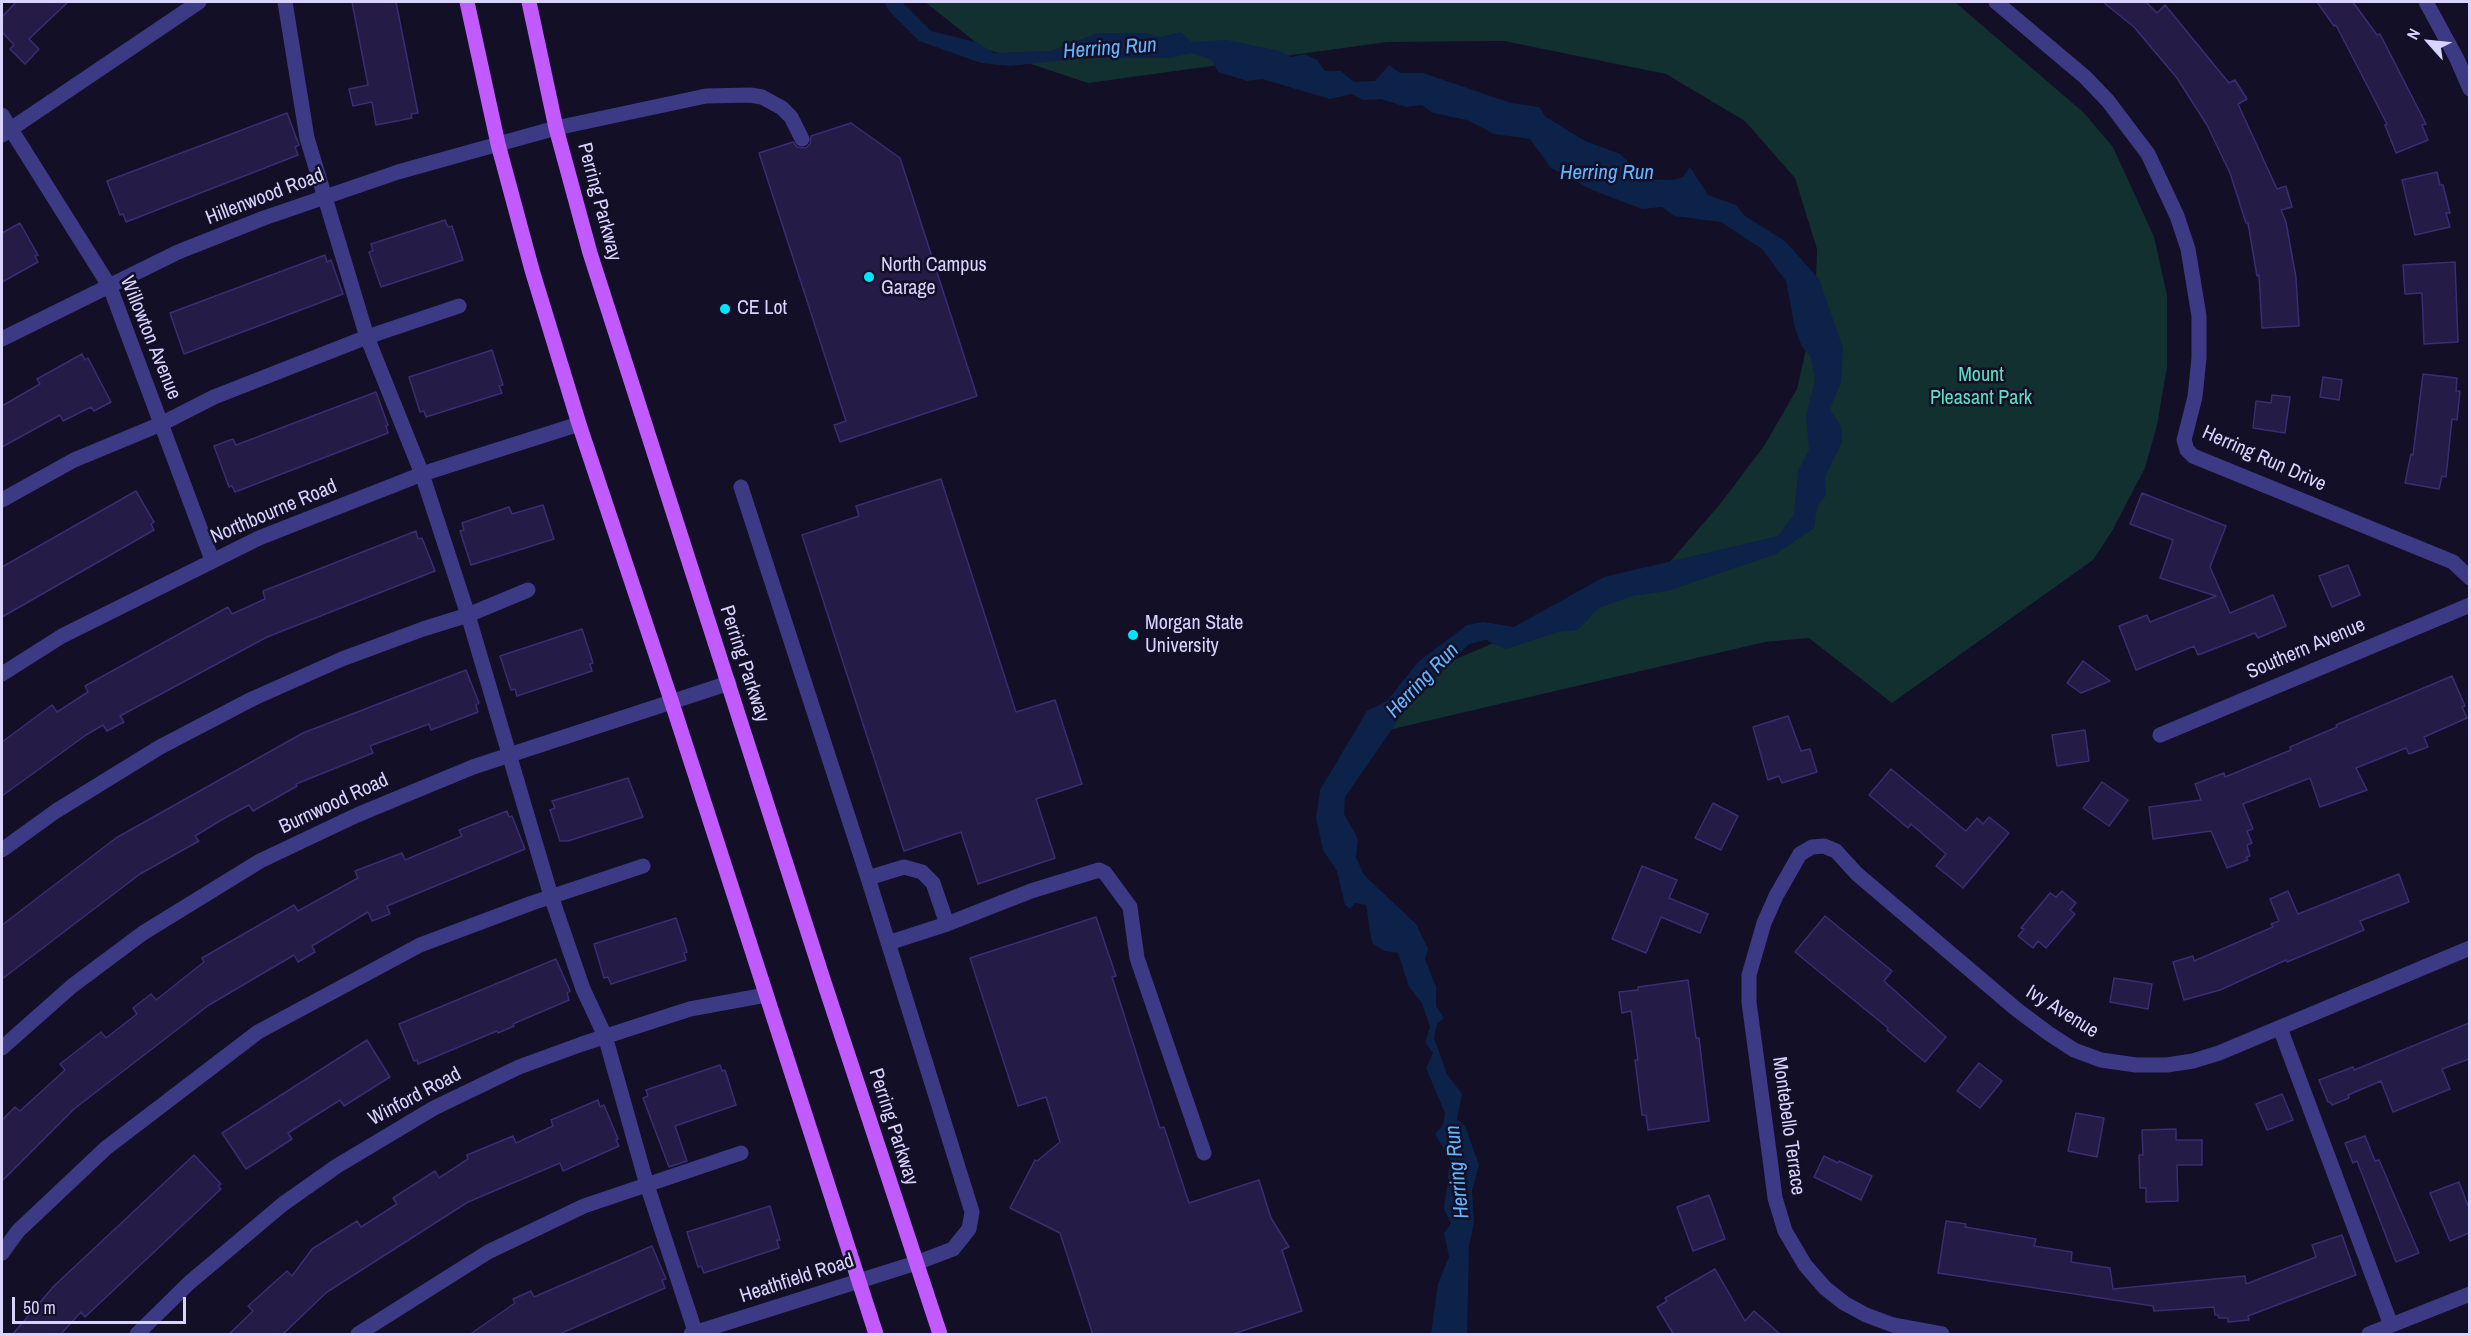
<!DOCTYPE html>
<style>
body{margin:0}
#map{position:relative;width:2471px;height:1336px;overflow:hidden;background:#130f26;font-family:"Archivo Narrow",sans-serif}
canvas{display:block}
.frame{position:absolute;inset:0;border:3px solid #d9d4ff;pointer-events:none}
.north{position:absolute;left:2399px;top:12px;width:60px;height:60px;-webkit-text-stroke:4px #130f26;paint-order:stroke;rotate:297deg;font-size:16px;font-weight:700;line-height:24px;text-align:center;color:#d9d4ff}
.north::after{content:'';display:block;margin:auto;width:21px;height:27px;background:#d9d4ff;clip-path:polygon(50% 0,100% 100%,50% 72%,0 100%)}
.scale{position:absolute;left:12px;top:1297px;width:174px;height:27px;box-sizing:border-box;border:3px solid #d9d4ff;border-top:0;padding-left:8px;font-size:18px;line-height:21px;white-space:nowrap;color:#d9d4ff;-webkit-text-stroke:4px #130f26;paint-order:stroke}
</style>
<div id="map">
<canvas width="2471" height="1336"></canvas>
<div class="frame"></div>
<div class="north">N</div>
<div class="scale">50 m</div>
</div>
<script>
const g = document.querySelector('canvas').getContext('2d');
g.lineJoin = 'round';
function fillPath(path, color) { g.fillStyle = color; g.fill(path, 'evenodd'); }
const shape = rows => new Path2D(rows.map(r => 'M' + r).join(''));
function strokePath(path, color, width, dash) { g.strokeStyle = color; g.lineWidth = width; g.lineCap = dash ? 'butt' : 'round'; g.setLineDash(dash || []); g.stroke(path); }
function drawText(font, color, halo, rows, align = 'center') {
  g.font = font + ' "Archivo Narrow",sans-serif'; g.lineWidth = 5; g.setLineDash([]); g.textBaseline = 'middle'; g.strokeStyle = halo; g.fillStyle = color; for (const [text, x, y, turn = 0] of rows) {
    g.save(); g.translate(x, y); g.rotate((+turn || 0) * Math.PI / 180); g.textAlign = isNaN(turn) ? turn : align; if (halo) g.strokeText(text, 0, 0); g.fillText(text, 0, 0); g.restore();
  }
}
fillPath(shape([
 [925,2,1955,2,2084,113,2113,147,2154,237,2167,295,2167,367,2157,425,2145,468,2112,531,2093,560,1892,703,1809,638,1765,642,1384,731,1421,674,1662,571,1721,503,1764,446,1797,389,1815,310,1817,249,1795,178,1745,121,1666,74,1504,41,1387,42,1088,83,983,48]
]), '#12302f');
fillPath(shape([
 [884,2,902,2,931,31,976,42,994,53,1051,51,1098,33,1147,33,1160,37,1181,32,1192,42,1227,40,1280,51,1291,57,1305,54,1317,60,1325,71,1341,71,1354,82,1375,81,1389,65,1400,73,1423,73,1511,103,1539,107,1546,117,1585,141,1620,154,1645,179,1672,180,1683,177,1690,167,1708,195,1736,205,1745,216,1785,241,1819,279,1843,348,1841,382,1830,409,1841,427,1842,442,1825,477,1826,495,1817,507,1814,528,1776,554,1668,591,1632,596,1599,608,1578,630,1558,632,1506,649,1486,640,1469,644,1406,709,1345,797,1344,814,1358,839,1356,857,1364,875,1416,924,1428,949,1425,959,1436,987,1436,1006,1444,1018,1437,1024,1434,1038,1447,1074,1462,1094,1457,1119,1465,1126,1479,1165,1472,1191,1474,1223,1469,1246,1467,1334,1431,1334,1438,1284,1449,1257,1444,1233,1451,1223,1444,1209,1450,1160,1435,1134,1443,1125,1445,1113,1426,1068,1433,1053,1425,1042,1430,1027,1422,1003,1409,987,1398,953,1384,951,1372,943,1366,905,1355,903,1350,909,1345,905,1337,871,1323,850,1316,818,1320,790,1367,711,1387,701,1418,662,1467,625,1483,622,1514,627,1604,577,1778,536,1794,514,1798,471,1809,450,1806,415,1815,380,1811,357,1802,347,1795,328,1786,281,1762,249,1721,222,1674,216,1662,207,1642,209,1592,190,1551,168,1530,139,1494,134,1467,120,1433,113,1422,105,1406,107,1381,99,1363,100,1351,94,1330,99,1262,79,1247,81,1218,72,1212,60,1191,53,1171,58,1084,58,1010,66,981,63,919,41,889,11]
]), '#0c2248');
const building = shape([
 [16,2,68,2,29,39,39,49,25,64,10,49,14,45,2,32,2,17,16,2],
 [352,2,396,2,418,113,411,114,412,118,376,125,372,102,353,106,349,89,368,85,352,2],
 [2103,2,2146,2,2157,13,2165,5,2229,83,2235,80,2247,99,2238,104,2277,189,2286,186,2292,207,2281,210,2286,222,2296,278,2299,326,2262,328,2259,275,2257,276,2248,223,2246,223,2230,173,2207,125,2177,78,2134,27,2103,2],
 [2317,2,2353,2,2377,35,2380,34,2426,124,2422,125,2428,140,2396,153,2385,125,2387,124,2336,25,2334,26,2317,2],
 [287,113,299,145,295,147,298,155,126,222,123,214,120,215,107,181,287,113],
 [851,123,900,158,977,396,840,442,834,425,846,421,759,153,793,142,797,147,806,148,810,144,811,136,851,123],
 [2437,172,2440,185,2443,185,2450,213,2446,213,2450,227,2415,235,2402,180,2437,172],
 [445,220,448,227,452,226,463,260,381,287,369,252,373,251,371,244,445,220],
 [20,223,38,255,35,256,38,262,2,282,2,233,20,223],
 [325,255,327,262,331,260,343,294,184,354,170,313,325,255],
 [2455,262,2458,342,2424,344,2422,293,2405,294,2403,265,2455,262],
 [492,350,503,385,499,386,502,393,426,417,424,411,420,412,409,377,492,350],
 [82,354,85,360,88,358,111,402,94,411,91,407,63,421,60,415,2,447,2,406,40,384,37,379,82,354],
 [2423,374,2457,378,2456,391,2460,391,2457,420,2452,419,2446,477,2442,476,2439,489,2405,483,2411,454,2413,455,2423,374],
 [2323,377,2342,380,2339,400,2320,397,2323,377],
 [376,392,388,425,386,426,388,433,235,492,232,486,229,487,214,446,233,439,236,445,376,392],
 [2272,395,2290,397,2285,433,2253,428,2256,401,2271,403,2272,395],
 [941,479,1016,712,1055,700,1082,784,1036,799,1055,858,978,884,961,832,904,851,802,535,859,516,856,506,941,479],
 [136,491,154,522,151,524,154,530,2,617,2,567,136,491],
 [2142,493,2226,526,2210,567,2230,613,2273,595,2286,626,2258,638,2255,633,2198,655,2194,646,2136,670,2119,626,2147,615,2150,622,2216,596,2160,578,2173,540,2130,524,2142,493],
 [543,505,554,539,471,565,460,531,464,530,462,523,509,507,512,514,543,505],
 [416,531,418,539,422,538,435,571,267,637,120,716,124,722,107,731,103,725,86,735,2,796,2,742,52,705,57,712,88,692,85,686,228,607,232,614,265,599,263,591,416,531],
 [2348,565,2360,595,2332,607,2319,576,2348,565],
 [582,629,593,663,590,664,592,671,517,696,515,689,511,690,500,656,582,629],
 [2083,661,2110,681,2081,693,2067,683,2083,661],
 [466,670,479,703,476,705,478,712,431,730,429,724,370,746,373,753,296,784,297,786,253,811,249,805,223,819,195,836,199,841,140,874,2,979,2,925,116,838,303,733,466,670],
 [2452,676,2465,706,2462,707,2467,718,2424,737,2428,747,2409,754,2406,748,2356,768,2367,790,2320,807,2310,778,2243,804,2253,829,2247,831,2252,843,2247,845,2250,856,2246,857,2248,860,2227,868,2211,831,2153,839,2149,807,2201,800,2195,784,2224,773,2225,777,2291,750,2290,747,2337,727,2336,725,2452,676],
 [1788,716,1801,751,1810,749,1817,772,1782,783,1779,776,1768,780,1753,727,1788,716],
 [2085,730,2089,761,2057,766,2052,735,2085,730],
 [1891,769,1966,831,1977,818,1983,824,1989,817,2009,833,1963,888,1936,866,1946,854,1911,824,1908,828,1869,795,1891,769],
 [628,778,643,817,568,841,560,841,550,810,555,808,552,801,628,778],
 [2102,782,2128,800,2109,826,2083,808,2102,782],
 [1713,803,1738,816,1721,850,1695,838,1713,803],
 [507,811,509,817,512,816,525,849,387,906,390,914,372,921,368,912,312,946,315,952,298,962,294,955,209,1005,74,1109,2,1181,2,1120,15,1107,20,1111,65,1070,60,1064,101,1032,106,1038,137,1014,133,1008,151,994,156,1000,204,962,202,958,294,905,298,911,358,878,355,871,402,853,405,860,462,836,459,830,507,811],
 [1642,866,1677,880,1669,898,1708,914,1700,933,1661,917,1646,953,1612,939,1642,866],
 [2399,874,2409,902,2360,921,2364,930,2287,962,2286,960,2220,990,2184,1000,2173,962,2193,956,2194,961,2273,927,2271,924,2279,921,2270,899,2288,891,2298,914,2399,874],
 [2062,891,2076,903,2070,910,2075,914,2046,948,2038,941,2033,948,2018,936,2024,929,2021,928,2050,893,2056,897,2062,891],
 [1825,916,1892,971,1884,981,1946,1037,1925,1062,1887,1030,1888,1028,1795,952,1825,916],
 [1096,917,1116,976,1112,977,1160,1128,1164,1127,1189,1203,1259,1180,1271,1218,1289,1247,1282,1250,1302,1311,1230,1335,1093,1335,1060,1233,1010,1208,1035,1160,1037,1161,1060,1142,1046,1097,1018,1106,970,958,1096,917],
 [676,918,687,952,684,953,686,960,611,984,608,977,604,978,594,944,676,918],
 [556,959,570,991,567,993,569,1000,513,1024,514,1026,498,1033,497,1031,418,1064,417,1060,414,1061,399,1024,556,959],
 [2114,978,2152,984,2148,1009,2110,1002,2114,978],
 [1688,980,1696,1038,1699,1038,1709,1121,1648,1130,1646,1115,1642,1115,1635,1060,1638,1060,1631,1011,1622,1013,1619,992,1638,990,1638,987,1688,980],
 [2469,1023,2469,1059,2442,1069,2450,1089,2393,1112,2381,1081,2348,1095,2349,1098,2332,1105,2330,1102,2328,1102,2319,1080,2353,1067,2354,1070,2469,1023],
 [367,1040,390,1077,344,1106,340,1100,288,1133,292,1139,246,1169,222,1133,367,1040],
 [1979,1063,2002,1081,1980,1108,1957,1091,1979,1063],
 [720,1065,722,1071,725,1070,736,1105,675,1126,687,1161,669,1167,643,1098,648,1096,646,1090,720,1065],
 [2282,1094,2293,1120,2267,1130,2256,1104,2282,1094],
 [598,1100,600,1107,604,1105,618,1139,616,1140,619,1146,563,1171,560,1163,468,1202,327,1292,282,1335,228,1335,253,1311,248,1306,287,1271,292,1276,312,1249,357,1221,361,1227,397,1204,393,1198,435,1171,439,1178,468,1159,467,1155,513,1136,516,1143,553,1126,551,1120,598,1100],
 [2076,1113,2104,1118,2097,1157,2068,1151,2076,1113],
 [2176,1129,2176,1140,2202,1140,2202,1165,2177,1165,2178,1201,2146,1202,2146,1188,2140,1188,2139,1155,2143,1155,2142,1130,2176,1129],
 [2365,1136,2375,1161,2379,1160,2419,1253,2396,1262,2357,1161,2353,1163,2345,1143,2365,1136],
 [194,1155,221,1184,218,1186,221,1189,85,1317,81,1312,60,1335,12,1335,54,1286,194,1155],
 [1824,1156,1838,1163,1839,1161,1872,1176,1861,1200,1814,1177,1824,1156],
 [2459,1182,2469,1208,2469,1233,2450,1241,2430,1193,2459,1182],
 [1709,1195,1725,1239,1693,1251,1677,1207,1709,1195],
 [770,1206,780,1240,777,1240,779,1248,704,1273,701,1266,698,1267,687,1232,770,1206],
 [1946,1221,1966,1224,1965,1227,2036,1239,2034,1246,2072,1252,2071,1262,2110,1268,2113,1289,2245,1276,2246,1284,2316,1257,2312,1245,2342,1235,2356,1275,2248,1316,2249,1320,2228,1322,2228,1318,2219,1318,2218,1315,2215,1315,2214,1307,2154,1311,2153,1306,1938,1273,1946,1221],
 [652,1246,666,1279,662,1280,665,1288,557,1335,469,1335,515,1303,513,1299,531,1291,534,1297,652,1246],
 [1715,1269,1745,1321,1754,1311,1781,1335,1674,1335,1657,1307,1667,1301,1665,1298,1715,1269]
]);
fillPath(building, '#241b47');
strokePath(building, '#3b2d73', 1.5);
strokePath(shape([
 [285,2,307,138,367,337,422,474,468,615,551,896,583,989,605,1036,647,1185,696,1334],
 [1996,2,2085,77,2108,101,2148,154,2177,216,2188,249,2199,316,2199,358,2195,397,2184,440,2187,450,2193,456,2453,562,2470,578],
 [2426,2,2457,59,2470,89],
 [2,115,110,287,212,560],
 [2,135,199,2],
 [2,339,178,252,264,218,398,172,556,128,706,96,750,95,762,97,782,108,791,117,802,139],
 [2,500,74,460,161,424,214,397,367,337,459,306],
 [2,674,62,636,259,538,422,474,579,424],
 [2160,735,2470,605],
 [2,850,56,811,160,747,252,699,342,659,423,629,468,615,528,590],
 [868,878,904,867,922,872,933,883,947,924],
 [888,943,947,924,1031,891,1099,870,1105,873,1130,907,1137,958,1204,1153],
 [2280,1028,2391,1325],
 [2,1048,72,986,143,933,260,861,357,815,473,767,729,683],
 [2,1253,18,1231,106,1148,258,1032,420,945,532,903,643,866],
 [137,1334,189,1283,283,1204,337,1166,434,1108,519,1067,582,1044,690,1009,766,995],
 [358,1334,488,1252,584,1206,741,1153],
 [691,1334,916,1263,953,1249,969,1229,972,1212,868,878,741,487],
 [1942,1334,1893,1325,1866,1315,1844,1303,1825,1288,1805,1265,1785,1231,1775,1198,1770,1159,1749,1002,1749,975,1764,923,1776,896,1800,854,1812,847,1824,846,1836,851,1857,874,2016,1009,2048,1033,2074,1050,2101,1060,2136,1065,2167,1065,2193,1061,2219,1053,2470,948],
 [2369,1334,2470,1294]
]), '#3d3a85', 15);
strokePath(shape([
 [467,2,498,144,532,270,579,424,672,703,876,1334],
 [529,2,556,128,590,253,822,976,940,1334]
]), '#c25bff', 15);
for (const [x, y, r, color] of [
 [869,277,6,"#00e5ff"],
 [725,309,6,"#00e5ff"],
 [1133,635,6,"#00e5ff"]
]) { const dot = new Path2D(); dot.arc(x, y, r, 0, 2 * Math.PI); g.fillStyle = color; g.fill(dot); strokePath(dot, '#130f26', 2); }
drawText('20px', '#d9d4ff', '#130f26', [
 ["Hillenwood Road",265,197,-21],
 ["Perring Parkway",599,202,75],
 ["Willowton Avenue",150,338,68],
 ["Herring Run Drive",2264,459,24],
 ["Northbourne Road",274,512,-23],
 ["Southern Avenue",2306,649,-23],
 ["Perring Parkway",744,664,72],
 ["Burnwood Road",334,804,-25],
 ["Ivy Avenue",2062,1012,32],
 ["Winford Road",415,1097,-28],
 ["Montebello Terrace",1788,1126,82],
 ["Perring Parkway",893,1127,72],
 ["Heathfield Road",797,1279,-18]
]);
drawText('20px', '#d9d4ff', '#130f26', [
 ["North Campus",881,266],
 ["Garage",881,289],
 ["CE Lot",737,309],
 ["Morgan State",1145,624],
 ["University",1145,647]
], 'left');
drawText('20px', '#5fe0c0', '#130f26', [
 ["Mount",1981,376],
 ["Pleasant Park",1981,399]
]);
drawText('italic 21px', '#62b6ff', '#130f26', [
 ["Herring Run",1110,49,-4],
 ["Herring Run",1607,173],
 ["Herring Run",1423,681,-46],
 ["Herring Run",1458,1172,-96]
]);
</script>
